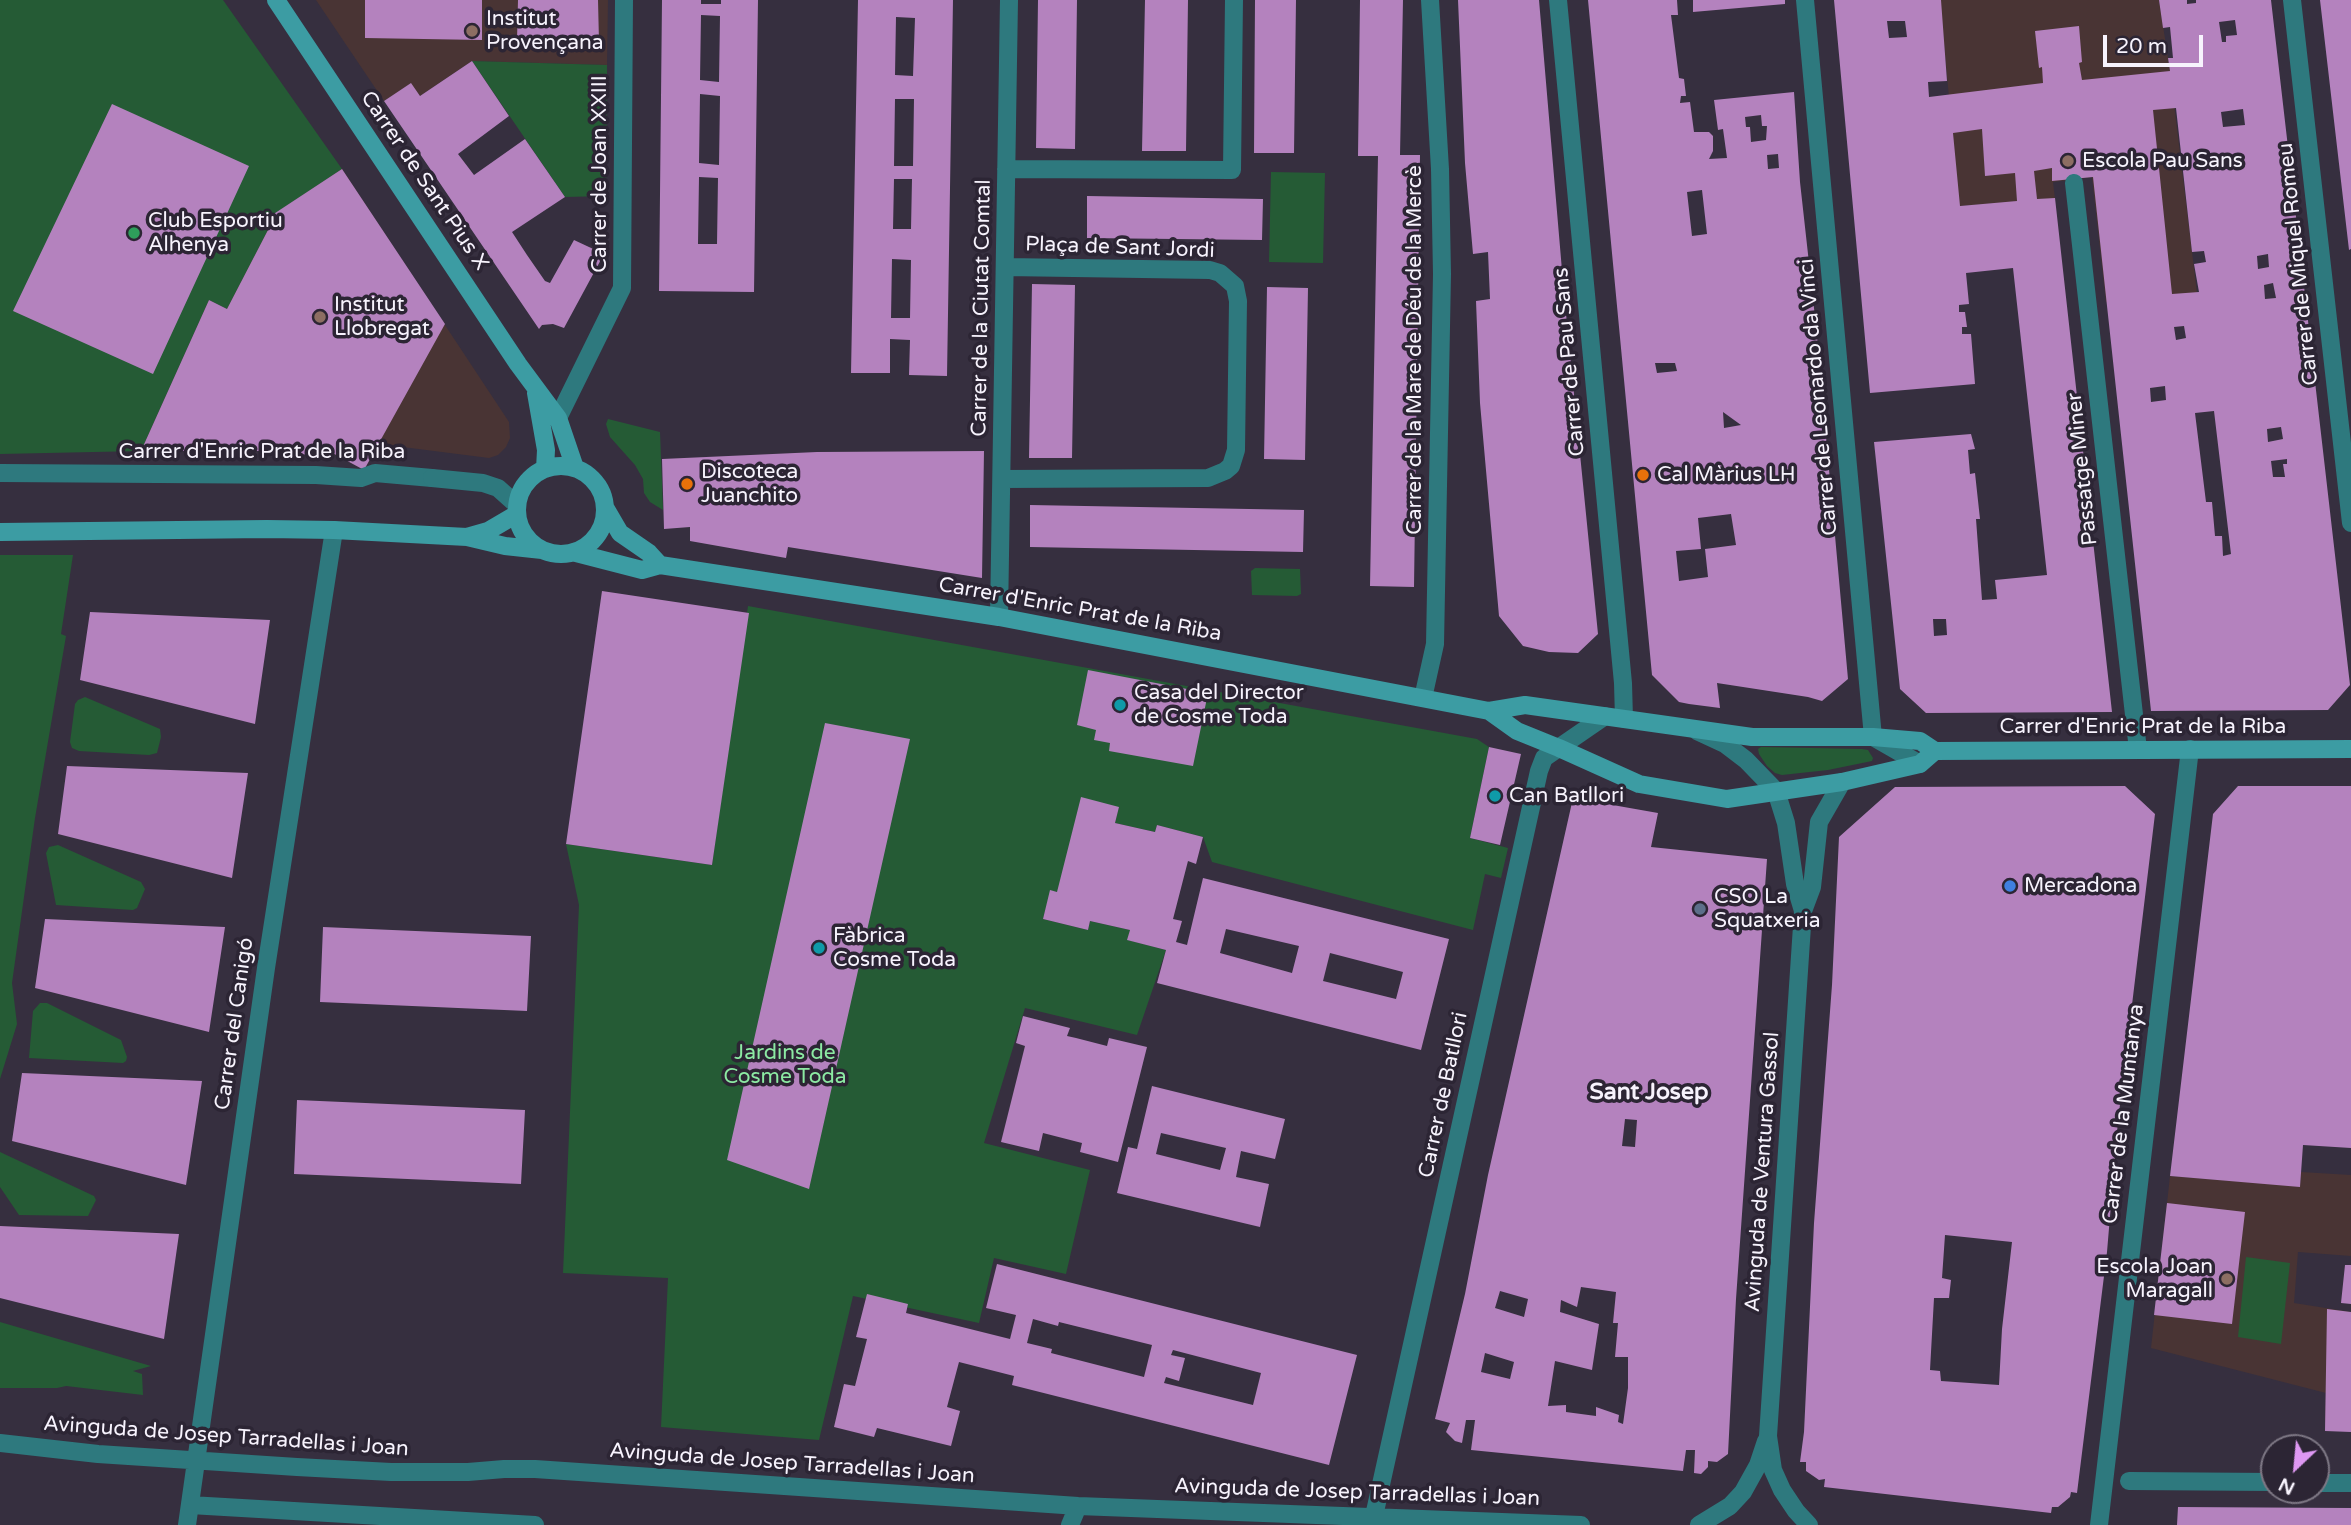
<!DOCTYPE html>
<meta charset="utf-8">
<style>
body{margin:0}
#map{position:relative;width:2351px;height:1525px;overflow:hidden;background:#362f3f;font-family:"Varela Round",sans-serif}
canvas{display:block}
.north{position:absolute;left:2260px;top:1434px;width:70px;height:70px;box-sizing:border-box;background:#2c2534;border:2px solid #7d7784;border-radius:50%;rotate:206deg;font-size:19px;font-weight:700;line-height:28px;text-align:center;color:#f7f3fd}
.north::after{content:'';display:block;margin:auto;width:24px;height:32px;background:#de98f2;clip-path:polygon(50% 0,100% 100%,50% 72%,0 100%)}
.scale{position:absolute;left:2103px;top:35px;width:100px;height:32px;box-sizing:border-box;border:4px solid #f7f3fd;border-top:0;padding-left:9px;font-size:21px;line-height:24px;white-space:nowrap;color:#f7f3fd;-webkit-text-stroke:5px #2c2534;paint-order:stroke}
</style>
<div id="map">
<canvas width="2351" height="1525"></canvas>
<div class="north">N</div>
<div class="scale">20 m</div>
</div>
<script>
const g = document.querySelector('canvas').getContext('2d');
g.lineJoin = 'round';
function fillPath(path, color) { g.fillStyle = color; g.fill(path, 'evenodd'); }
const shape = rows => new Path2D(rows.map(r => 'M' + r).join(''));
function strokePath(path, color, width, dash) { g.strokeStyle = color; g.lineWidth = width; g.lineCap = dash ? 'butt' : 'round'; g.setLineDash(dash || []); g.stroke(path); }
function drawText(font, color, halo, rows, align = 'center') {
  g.font = font + ' "Varela Round",sans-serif'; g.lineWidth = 7; g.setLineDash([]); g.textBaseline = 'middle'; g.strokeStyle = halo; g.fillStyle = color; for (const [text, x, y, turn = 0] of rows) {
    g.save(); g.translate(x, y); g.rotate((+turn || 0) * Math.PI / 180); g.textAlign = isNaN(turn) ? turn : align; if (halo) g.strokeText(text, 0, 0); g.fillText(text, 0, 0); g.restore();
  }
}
fillPath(shape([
 [316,0,608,0,607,65,472,61,420,96,410,84,384,101],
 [1940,0,2159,0,2170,71,2197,293,2106,302,2092,177,2053,182,2055,199,1959,206],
 [342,169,509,422,510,438,506,447,498,455,489,458,379,444,364,470,327,450,325,455,289,451,141,451,209,300,226,309,263,221],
 [2301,1172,2351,1175,2351,1256,2298,1252,2294,1303,2351,1312,2325,1431,2326,1393,2151,1348,2170,1176,2300,1186]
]), '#493434');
fillPath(shape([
 [0,0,223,0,342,169,264,221,268,230,227,309,209,300,141,451,0,454],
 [472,61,607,65,606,196,565,197],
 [1271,172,1325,173,1323,263,1269,262],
 [608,419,660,432,663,510,650,502,644,493,643,479,635,465,610,437,606,424],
 [0,555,73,555,61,634,66,636,35,818,12,983,17,1024,0,1079],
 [1255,568,1300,569,1301,594,1297,596,1252,595,1251,571],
 [748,606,1477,739,1489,747,1470,838,1508,848,1501,878,1485,874,1473,930,1212,862,1203,837,1157,825,1155,832,1115,823,1119,807,1057,892,1051,891,1043,919,1088,930,1090,921,1130,930,1128,940,1166,950,1137,1035,1025,1008,984,1143,1090,1170,1066,1274,994,1258,979,1323,853,1296,819,1440,661,1427,668,1278,563,1273,579,905,566,844,712,865],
 [85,697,160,729,161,737,157,753,149,755,79,751,72,748,70,742,75,704,78,700],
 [1761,747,1862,749,1868,750,1873,758,1872,761,1828,770,1782,775,1775,773,1767,766,1759,754,1758,749],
 [58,845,141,882,145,889,137,908,133,910,56,905,46,853,49,847],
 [40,1003,47,1003,121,1040,127,1057,126,1061,123,1063,29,1058,33,1011],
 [0,1152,94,1196,96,1200,88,1216,19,1215,0,1187],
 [2246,1257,2290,1263,2281,1344,2238,1337],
 [0,1322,151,1366,133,1371,142,1374,143,1395,66,1386,57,1388,0,1388]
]), '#255b35');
fillPath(shape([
 [365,0,482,0,482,40,365,38],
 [518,0,598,0,599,42,517,40],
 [662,0,701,0,701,4,721,4,721,0,758,0,754,292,659,291],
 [701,15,720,16,719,82,700,80],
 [700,94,720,96,719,165,699,163],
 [699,177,718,178,717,244,698,244],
 [858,0,953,0,947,376,909,375,910,340,890,339,890,373,851,373],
 [896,17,915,18,913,76,895,75],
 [895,99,914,99,913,166,894,166],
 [894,179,912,179,911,229,893,229],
 [892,259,911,260,910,318,891,318],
 [1038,0,1077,0,1075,149,1036,148],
 [1145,0,1188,0,1186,151,1142,151],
 [1255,0,1296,0,1294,153,1254,153],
 [1360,0,1403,0,1400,155,1420,155,1414,587,1370,586,1378,156,1358,156],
 [1458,0,1539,0,1564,294,1598,634,1578,653,1549,652,1523,646,1499,616,1480,403,1476,301,1490,299,1488,252,1473,254,1465,163],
 [1588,0,1677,0,1678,15,1671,15,1679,78,1684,79,1686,96,1681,96,1680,103,1690,102,1694,132,1709,132,1713,136,1713,151,1709,159,1727,158,1723,129,1718,130,1714,100,1794,92,1800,182,1816,326,1848,679,1822,701,1808,697,1717,683,1720,708,1689,704,1679,702,1652,675],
 [1761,115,1762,126,1767,126,1766,140,1751,142,1750,127,1746,127,1745,117],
 [1778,154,1779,168,1768,169,1767,155],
 [1702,190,1707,234,1692,236,1687,192],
 [1655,363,1675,363,1677,371,1657,373],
 [1723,412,1741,425,1724,428],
 [1731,514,1736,545,1705,549,1708,577,1679,581,1676,551,1701,549,1698,518],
 [1693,0,1785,0,1785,4,1693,12],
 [1834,0,1941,0,1947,81,1928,82,1929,97,2043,83,2042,67,2039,68,2035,31,2079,26,2082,62,2079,63,2082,80,2170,71,2168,58,2173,58,2170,27,2163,28,2159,0,2187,0,2187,4,2196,3,2196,0,2271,0,2350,685,2328,710,2151,711,2093,177,2052,181,2052,168,2034,171,2037,199,2055,198,2112,712,1926,713,1900,689,1874,442,1971,434,1975,449,1968,450,1970,474,1975,473,1980,519,1976,519,1982,600,1997,599,1995,580,2047,575,2013,268,1966,273,1969,304,1959,305,1959,312,1965,312,1967,327,1962,327,1962,334,1971,334,1975,384,1870,393],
 [2235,20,2237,35,2226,36,2226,42,2222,42,2219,22],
 [1887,21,1905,21,1907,37,1889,38],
 [2176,108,2192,252,2204,251,2206,262,2194,264,2199,292,2172,294,2153,110],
 [2243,109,2245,125,2223,127,2221,112],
 [1982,129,1985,176,2015,173,2017,201,1960,206,1953,133],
 [2268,254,2269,267,2258,269,2257,256],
 [2273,283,2276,298,2265,299,2264,285],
 [2184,326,2186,338,2176,340,2174,327],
 [2165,386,2166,400,2151,402,2150,388],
 [2214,411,2231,554,2223,556,2222,536,2215,536,2212,502,2206,502,2195,413],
 [2281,427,2283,439,2268,442,2267,429],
 [2287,459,2287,464,2283,464,2285,477,2273,477,2271,461],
 [1933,619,1946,619,1947,635,1934,636],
 [2320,0,2351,0,2351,249,2349,250],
 [472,61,509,116,458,154,474,175,525,139,565,197,512,232,527,255,545,281,550,283,574,240,604,254,564,328,553,324,542,325,539,329,384,101,411,83,420,96],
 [112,104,249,166,153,374,13,311],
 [342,169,445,324,364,470,327,450,325,455,289,454,289,451,141,451,209,300,227,309,268,230,263,221],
 [1087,196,1263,199,1262,240,1087,238],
 [1032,284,1075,285,1072,458,1029,458],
 [1267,287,1308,288,1305,460,1264,459],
 [984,451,982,578,788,547,786,558,690,541,690,527,664,529,662,459,817,452],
 [1030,505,1304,510,1303,552,1030,547],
 [602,591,749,613,712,865,566,844],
 [90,612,270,620,255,724,80,680],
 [1088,670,1208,693,1193,766,1109,751,1110,743,1094,740,1096,730,1077,725],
 [825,723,910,739,809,1189,727,1160],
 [1489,747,1521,754,1500,845,1470,838],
 [67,766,248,773,232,878,58,834],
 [2125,786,2155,814,2118,1121,2107,1252,2077,1493,2071,1492,2070,1497,2058,1507,2052,1507,2051,1513,1824,1487,1825,1479,1819,1480,1806,1471,1806,1462,1800,1462,1804,1432,1814,1223,1832,985,1839,837,1895,787],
 [1945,1235,2012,1242,2002,1329,1999,1385,1941,1381,1940,1371,1930,1370,1934,1298,1949,1298,1951,1280,1942,1278],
 [2238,786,2351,786,2351,1148,2303,1145,2300,1187,2170,1176,2213,814],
 [1081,797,1119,807,1115,823,1155,832,1157,825,1203,837,1196,864,1188,861,1173,919,1182,921,1176,942,1187,945,1203,878,1449,939,1421,1050,1157,983,1166,950,1127,940,1130,930,1090,921,1088,930,1043,919,1050,890,1057,892],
 [1226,929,1299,946,1292,973,1220,953],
 [1330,953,1403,972,1396,999,1323,981],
 [1573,798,1658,813,1651,847,1767,859,1736,1299,1728,1454,1717,1462,1708,1461,1708,1467,1701,1474,1694,1473,1695,1450,1686,1450,1683,1471,1471,1450,1475,1420,1466,1420,1462,1443,1455,1441,1446,1432,1450,1423,1435,1419,1465,1294,1488,1175],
 [1625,1119,1637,1120,1635,1147,1622,1146],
 [1581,1287,1616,1292,1613,1323,1618,1323,1615,1357,1628,1357,1628,1388,1623,1424,1618,1422,1619,1415,1596,1407,1596,1416,1566,1412,1566,1405,1548,1406,1555,1361,1592,1370,1599,1324,1560,1312,1561,1300,1577,1307],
 [1500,1291,1528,1299,1524,1317,1495,1308],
 [1485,1353,1514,1362,1510,1379,1481,1372],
 [45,919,225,927,209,1032,35,988],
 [323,927,531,936,527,1011,320,1002],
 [1023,1016,1070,1028,1067,1036,1076,1038,1107,1046,1109,1038,1147,1047,1118,1162,1080,1152,1082,1143,1043,1133,1039,1151,1001,1142,1025,1046,1016,1043],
 [22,1073,202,1081,186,1185,12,1141],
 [1152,1086,1285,1119,1275,1159,1241,1151,1236,1177,1269,1184,1260,1227,1117,1193,1128,1147,1137,1149],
 [1161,1133,1226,1148,1220,1170,1156,1154],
 [297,1100,525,1110,521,1184,294,1174],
 [2167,1203,2245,1212,2232,1324,2154,1315],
 [0,1226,179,1234,164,1339,0,1298],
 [997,1264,1357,1355,1329,1465,1012,1385,1014,1376,959,1362,947,1407,960,1411,951,1446,877,1428,874,1437,834,1427,844,1384,855,1386,867,1339,856,1337,867,1294,908,1304,906,1313,1010,1339,1016,1315,986,1308],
 [1033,1319,1058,1326,1059,1322,1152,1345,1144,1377,1051,1353,1052,1349,1027,1343],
 [1173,1350,1261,1373,1253,1405,1164,1383,1166,1377,1179,1381,1185,1358,1171,1355],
 [2345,1265,2351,1265,2351,1304,2341,1303],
 [2327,1309,2351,1312,2351,1432,2325,1431],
 [2178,1507,2351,1508,2351,1525,2177,1525]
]), '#b482be');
strokePath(shape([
 [0,473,316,475,361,478,375,473,432,478]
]), '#2e797e', 18);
strokePath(shape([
 [1558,0,1623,683,1624,719],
 [1805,0,1873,737,1920,764],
 [2292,0,2351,523],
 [1006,169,1232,170,1234,0],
 [2074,183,2138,750],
 [558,418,622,288,624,0],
 [432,478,483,483,498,488,517,505],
 [1002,479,1208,478,1225,471,1231,466,1236,450,1238,301,1235,286,1220,273,1210,270,1005,267],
 [999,617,1009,0],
 [1423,698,1435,644,1442,274,1440,169,1430,0],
 [1697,731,1725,744,1746,760,1776,791,1786,823,1795,884,1803,911],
 [0,1443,98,1454,297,1467,391,1472,468,1472,504,1469,535,1469,1078,1506,1581,1525],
 [2129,1481,2274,1482],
 [2316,1483,2351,1483],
 [190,1505,535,1525],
 [1374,1516,1539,771,1544,758,1605,716],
 [187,1525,266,968,334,530],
 [1070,1525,1078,1506],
 [1699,1525,1730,1506,1743,1492,1758,1465,1766,1441],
 [1809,1525,1796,1511,1782,1490,1773,1470,1768,1436,1803,911,1812,887,1819,822,1842,782],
 [2099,1525,2190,749]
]), '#2e797e', 18);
strokePath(shape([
 [276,0,518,364,558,418,575,468],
 [536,393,546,450,545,469],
 '517 510a44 44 0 1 1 88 0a44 44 0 1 1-88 0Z',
 [606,509,620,533,649,553,660,565],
 [0,532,267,529,334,530,467,537,505,546,542,550],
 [467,537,488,531,517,514],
 [576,553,642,570,660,565,999,617,1489,711,1525,705,1752,737,1873,737,1920,741,1935,751,2351,749],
 [1489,711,1517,731,1559,748,1639,784,1727,799,1842,782,1920,764,1935,751]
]), '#3c9ca3', 18);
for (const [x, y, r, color] of [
 [472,31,7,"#8d6e63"],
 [2068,161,7,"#8d6e63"],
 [134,233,7,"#2e9e5b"],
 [320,317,7,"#8d6e63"],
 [1643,475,7,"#e8710a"],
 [687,484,7,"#e8710a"],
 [1120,705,7,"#0f9aa8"],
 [1495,796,7,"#0f9aa8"],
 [2010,886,7,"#3f7fe0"],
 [1700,909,7,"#5c6f8a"],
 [819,948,7,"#0f9aa8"],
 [2227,1279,7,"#8d6e63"]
]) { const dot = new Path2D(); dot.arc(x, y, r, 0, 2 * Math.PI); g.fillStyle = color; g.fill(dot); strokePath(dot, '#2c2534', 2.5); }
drawText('21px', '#f7f3fd', '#2c2534', [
 ["Institut",486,19],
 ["Provençana",486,43],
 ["Escola Pau Sans",2082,161],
 ["Club Esportiu",148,221],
 ["Alhenya",148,245],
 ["Institut",334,305],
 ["Llobregat",334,329],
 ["Discoteca",701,472],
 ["Juanchito",701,496],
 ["Cal Màrius LH",1657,475],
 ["Casa del Director",1134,693],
 ["de Cosme Toda",1134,717],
 ["Can Batllori",1509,796],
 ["Mercadona",2024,886],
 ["CSO La",1714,897],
 ["Squatxeria",1714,921],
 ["Fàbrica",833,936],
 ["Cosme Toda",833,960],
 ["Escola Joan",2213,1267,"right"],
 ["Maragall",2213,1291,"right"]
], 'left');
drawText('21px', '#f7f3fd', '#2c2534', [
 ["Carrer de Joan XXIII",600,174,-90],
 ["Carrer de Sant Pius X",424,181,56],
 ["Plaça de Sant Jordi",1120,248,2],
 ["Carrer de Miquel Romeu",2299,264,-96],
 ["Carrer de la Ciutat Comtal",982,308,-89],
 ["Carrer de la Mare de Déu de la Mercè",1415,350,-90],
 ["Carrer de Pau Sans",1570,362,-95],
 ["Carrer de Leonardo da Vinci",1819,397,-95],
 ["Carrer d'Enric Prat de la Riba",262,452],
 ["Passatge Miner",2083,469,-96],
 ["Carrer d'Enric Prat de la Riba",1080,610,10],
 ["Carrer d'Enric Prat de la Riba",2143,727],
 ["Carrer del Canigó",235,1024,-82],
 ["Carrer de Batllori",1444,1095,-78],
 ["Carrer de la Muntanya",2124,1114,-83],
 ["Avinguda de Ventura Gassol",1763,1172,-86],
 ["Avinguda de Josep Tarradellas i Joan",226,1437,4],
 ["Avinguda de Josep Tarradellas i Joan",792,1464,4],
 ["Avinguda de Josep Tarradellas i Joan",1357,1493,2]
]);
drawText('21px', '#8ceaa3', '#2c2534', [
 ["Jardins de",785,1053],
 ["Cosme Toda",785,1077]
]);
drawText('bold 23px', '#f7f3fd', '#2c2534', [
 ["Sant Josep",1649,1093]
]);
</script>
